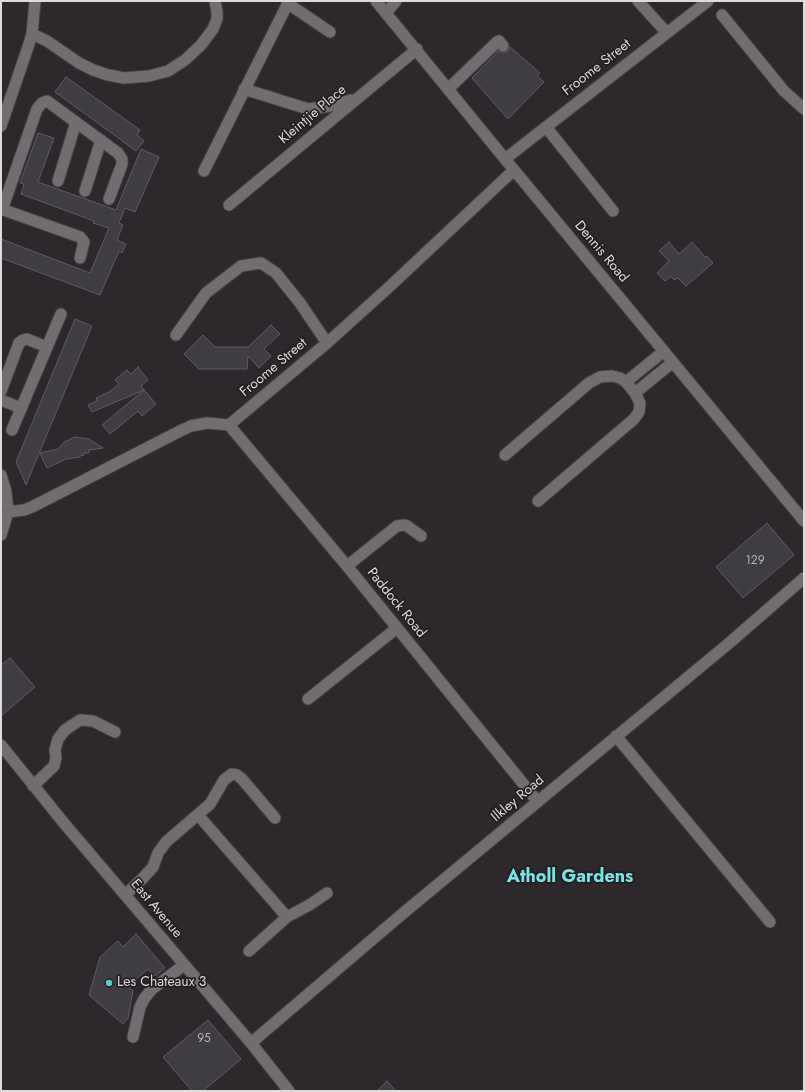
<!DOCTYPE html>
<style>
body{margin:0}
#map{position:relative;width:805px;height:1092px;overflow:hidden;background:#2c282b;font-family:Jost,sans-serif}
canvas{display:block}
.frame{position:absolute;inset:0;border:2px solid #dddadc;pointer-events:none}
</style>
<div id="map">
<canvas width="805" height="1092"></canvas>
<div class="frame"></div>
</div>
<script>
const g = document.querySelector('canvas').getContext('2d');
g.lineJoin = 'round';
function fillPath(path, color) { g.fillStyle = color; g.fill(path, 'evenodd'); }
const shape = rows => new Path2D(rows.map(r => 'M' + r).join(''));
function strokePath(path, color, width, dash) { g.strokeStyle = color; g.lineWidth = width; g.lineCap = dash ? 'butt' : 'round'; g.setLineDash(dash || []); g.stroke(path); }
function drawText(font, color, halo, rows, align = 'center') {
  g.font = font + ' Jost,sans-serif'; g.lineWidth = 3.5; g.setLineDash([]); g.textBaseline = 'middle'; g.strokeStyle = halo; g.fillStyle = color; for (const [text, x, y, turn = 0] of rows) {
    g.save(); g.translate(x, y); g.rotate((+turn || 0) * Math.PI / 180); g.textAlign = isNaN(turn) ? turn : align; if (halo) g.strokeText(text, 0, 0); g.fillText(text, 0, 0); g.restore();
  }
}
const building = shape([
 [510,47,540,73,537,76,544,82,508,119,472,78,498,51,504,53,508,51,510,47],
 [66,77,140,130,137,135,144,141,136,151,55,92,66,77],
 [38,133,54,138,38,182,116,210,141,149,159,157,135,212,125,208,119,223,123,225,117,240,126,244,122,253,119,251,100,295,1,258,1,239,90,273,109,228,93,223,94,221,21,194,24,184,20,183,38,133],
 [669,242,679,254,692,242,705,257,707,256,713,263,686,286,678,278,674,280,671,276,665,281,657,273,669,261,659,251,669,242],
 [75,319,92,326,26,485,16,462,75,319],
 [271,325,280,334,264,349,271,356,259,368,248,356,247,369,199,369,184,354,203,335,215,347,248,347,271,325],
 [138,367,148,380,141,386,144,390,92,412,88,405,97,401,96,398,109,392,119,384,115,380,127,370,131,374,138,367],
 [144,390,156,404,142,416,138,411,110,434,102,425,144,390],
 [75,437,89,439,103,448,89,450,89,453,84,453,84,455,80,456,80,457,66,459,47,468,40,453,58,449,64,442,75,437],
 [767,523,794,555,743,598,716,567,767,523],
 [10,658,35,687,1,716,1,665,10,658],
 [136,934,165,968,155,976,148,969,128,986,133,991,128,1018,123,1024,89,995,100,957,118,941,123,947,136,934],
 [208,1020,241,1059,203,1091,192,1091,163,1057,208,1020],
 [387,1081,396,1091,377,1091,387,1081]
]);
fillPath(building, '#3f3d42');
strokePath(building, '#5e5c62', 1);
const minor = shape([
 [376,1,505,159,804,521],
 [638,1,667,33],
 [287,3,330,32],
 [386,13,396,1],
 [722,15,784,91,804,109],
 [32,34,47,41,79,63,93,70,108,75,124,78,149,76,168,71,185,60,201,45,213,29,217,19,217,12,215,1],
 [244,89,308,109,330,106,351,100],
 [448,89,497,42,499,41,503,46],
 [1,126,28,47,32,34,35,1],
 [546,127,613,211],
 [505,159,708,1],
 [204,171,289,1],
 [58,181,76,122],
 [85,191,101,140],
 [229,205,417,49],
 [1,209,80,237,84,242,80,258],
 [2,210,37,109,42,103,47,101,118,153,122,159,122,164,109,199],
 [176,335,206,293,241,266,261,263,276,273,300,303,327,343],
 [626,382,664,351],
 [1,391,19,343,23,340,27,339,47,347],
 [635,393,673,362],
 [1,400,21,408],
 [229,425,347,566,538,802],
 [12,430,61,314],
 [505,455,589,383,600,377,612,376,620,378,626,382,635,393,640,403,639,412,634,419,538,501],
 [1,475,6,492,8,512,1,535],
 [8,512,24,510,32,507,180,431,191,426,207,423,229,425,327,343,387,289,514,170],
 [347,566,397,526,404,525,407,526,421,536],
 [308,699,397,628],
 [616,736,770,922],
 [1,745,63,822,251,1043,289,1091],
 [33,786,54,766,56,758,55,750,58,739,65,730,80,720,93,721,115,732],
 [198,815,287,917],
 [125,895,142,879,153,867,158,853,166,842,210,804,224,780,232,774,237,775,242,779,275,818],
 [249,951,287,917,311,904,327,893],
 [133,1037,140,1007,144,999,152,989,184,965],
 [251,1043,401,915,728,644,804,578]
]);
strokePath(minor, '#484548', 13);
strokePath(minor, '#736d72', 11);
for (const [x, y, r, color] of [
 [109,983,4,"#52cdcd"]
]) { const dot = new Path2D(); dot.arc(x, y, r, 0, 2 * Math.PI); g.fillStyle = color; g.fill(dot); strokePath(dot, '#221e22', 1.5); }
drawText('12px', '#b6b3b6', null, [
 ["129",755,561],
 ["95",204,1039]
]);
drawText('14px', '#dddadc', '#221e22', [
 ["Froome Street",597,68,-38],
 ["Kleintjie Place",313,115,-40],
 ["Dennis Road",601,252,50],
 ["Froome Street",274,368,-40],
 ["Paddock Road",396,603,51],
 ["Ilkley Road",518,799,-40],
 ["East Avenue",156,909,50]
]);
drawText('14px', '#dddadc', '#221e22', [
 ["Les Chateaux 3",117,983]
], 'left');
drawText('bold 18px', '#79e6e5', '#221e22', [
 ["Atholl Gardens",570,878]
]);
</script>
